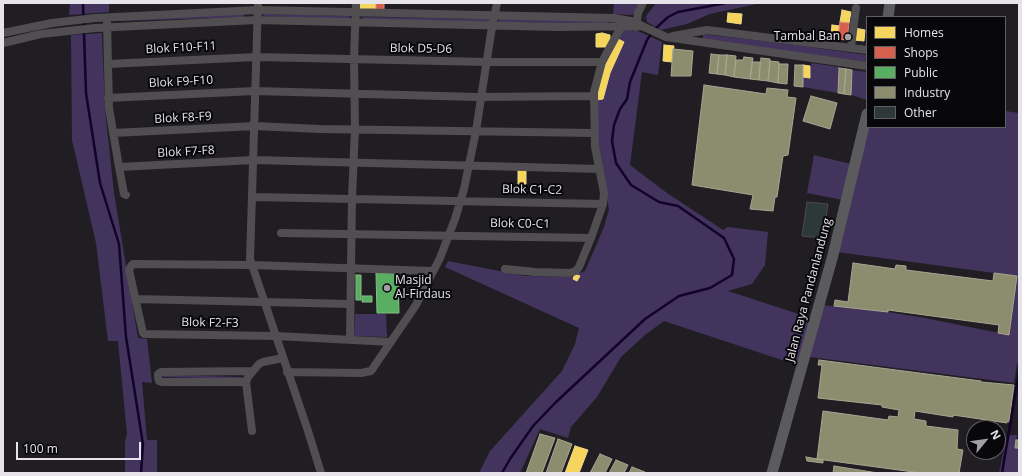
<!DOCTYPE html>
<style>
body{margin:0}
#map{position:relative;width:1022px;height:476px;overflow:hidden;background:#201e22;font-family:"Open Sans",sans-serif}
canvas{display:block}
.frame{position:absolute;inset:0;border:4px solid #e6e4ea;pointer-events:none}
.legend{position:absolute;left:866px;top:16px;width:140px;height:112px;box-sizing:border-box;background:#08070a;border:1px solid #615f64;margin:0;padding:5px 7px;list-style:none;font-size:12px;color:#e6e4ea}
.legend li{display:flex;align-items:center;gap:8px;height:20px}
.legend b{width:20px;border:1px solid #615f64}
.north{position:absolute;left:966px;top:420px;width:40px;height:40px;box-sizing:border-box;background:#08070a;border:1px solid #615f64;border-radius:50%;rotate:61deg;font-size:11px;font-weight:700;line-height:16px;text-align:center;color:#e6e4ea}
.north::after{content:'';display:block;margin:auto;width:14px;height:18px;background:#a19fa4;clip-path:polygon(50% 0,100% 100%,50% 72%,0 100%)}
.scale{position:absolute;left:16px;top:442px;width:125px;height:18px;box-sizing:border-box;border:2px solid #e6e4ea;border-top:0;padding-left:5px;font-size:12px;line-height:14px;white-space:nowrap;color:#e6e4ea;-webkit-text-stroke:3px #08070a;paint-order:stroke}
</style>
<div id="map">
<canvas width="1022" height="476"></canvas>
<div class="frame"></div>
<ul class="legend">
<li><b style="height:11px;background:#f6d55c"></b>Homes</li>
<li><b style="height:11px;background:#d6604d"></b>Shops</li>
<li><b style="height:11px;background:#5aae61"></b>Public</li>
<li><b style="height:11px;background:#8c8c6e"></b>Industry</li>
<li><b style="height:11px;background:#2d3938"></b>Other</li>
</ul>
<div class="north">N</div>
<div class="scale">100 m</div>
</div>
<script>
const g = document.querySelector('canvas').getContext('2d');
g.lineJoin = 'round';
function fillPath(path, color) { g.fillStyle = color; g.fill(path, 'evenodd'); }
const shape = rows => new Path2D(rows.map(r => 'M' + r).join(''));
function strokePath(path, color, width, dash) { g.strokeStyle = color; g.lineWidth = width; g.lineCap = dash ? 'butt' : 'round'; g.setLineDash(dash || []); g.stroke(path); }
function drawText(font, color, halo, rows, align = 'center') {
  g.font = font + ' "Open Sans",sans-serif'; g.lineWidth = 4; g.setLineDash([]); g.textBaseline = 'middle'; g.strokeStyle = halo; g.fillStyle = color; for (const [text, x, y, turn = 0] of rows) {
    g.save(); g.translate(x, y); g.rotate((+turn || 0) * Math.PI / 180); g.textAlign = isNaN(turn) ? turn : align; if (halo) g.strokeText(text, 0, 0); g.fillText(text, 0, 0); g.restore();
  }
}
fillPath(shape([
 [70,3,109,3,109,12,69,15],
 [614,3,639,3,633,15,613,14],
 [656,3,761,3,710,14,687,24,661,30,647,22,646,16],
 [243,14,244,15,244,17,120,21,120,20],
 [264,14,348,16,350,17,350,19,263,16],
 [362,17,364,17,490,19,489,22,363,19],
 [500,19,607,20,608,22,607,24,499,22,498,21],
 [622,29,638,31,662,42,658,75,642,72,630,165,667,193,723,230,728,227,768,232,765,265,752,284,728,291,811,318,797,365,664,321,645,335,621,357,597,397,571,427,568,438,540,429,520,473,479,473,490,451,562,371,575,344,579,328,445,267,448,261,525,276,570,277,585,271,604,227,609,209,598,150,597,100,603,99,610,73,624,42,618,39],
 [102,33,105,109,114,193,138,338,147,339,152,383,142,382,147,440,157,440,157,473,125,473,125,442,127,434,118,341,108,341,96,243,72,140,71,35],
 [703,34,788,44,867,55,867,62,706,40,703,39],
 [811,63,839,67,838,93,803,87,803,77,810,78],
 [852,70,867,72,867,100,851,95],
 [1005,111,1019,113,1019,364,1017,364,1014,383,810,357,822,305,888,312,925,318,1009,335,1017,276,837,252,869,127,1005,127],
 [814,155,851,164,843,200,807,193],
 [355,314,386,314,387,337,354,336],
 [162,375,164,375,242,377,242,379,163,377],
 [1007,435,1017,435,1015,448,1019,448,1019,473,999,473]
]), '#43345e');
const homes = shape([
 [360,3,376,3,376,10,360,9,360,3],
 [842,10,851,12,849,23,840,22,842,10],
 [728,13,742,14,741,24,727,22,728,13],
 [832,25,840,26,838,37,831,35,832,25],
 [855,28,865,30,864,41,854,40,855,28],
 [602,33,610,35,610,44,608,47,596,47,596,34,602,33],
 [618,39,624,42,610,73,603,99,597,100,601,74,618,39],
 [664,45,674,46,672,62,663,61,664,45],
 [803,65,810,66,810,78,803,77,803,65],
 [518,170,526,170,526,184,518,184,518,170],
 [575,274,580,276,577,281,573,279,575,274],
 [575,446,588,450,579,473,565,473,575,446]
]);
fillPath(homes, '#f6d55c');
strokePath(homes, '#f1da87', 1);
const shops = shape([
 [376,3,384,3,384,10,376,10,376,3],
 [840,22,849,23,847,40,838,39,840,22]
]);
fillPath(shops, '#d6604d');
strokePath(shops, '#db887c', 1);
const public = shape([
 [376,273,398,273,399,313,377,313,376,273],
 [356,275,361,275,361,300,356,300,356,275],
 [362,296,372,296,372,302,362,302,362,296]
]);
fillPath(public, '#5aae61');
strokePath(public, '#84be8a', 1);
const industry = shape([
 [673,49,693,51,691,76,671,76,673,49],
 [711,54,719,55,717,74,709,73,711,54],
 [719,55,727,55,725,75,717,74,719,55],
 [727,55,736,56,734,77,725,75,727,55],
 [744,57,753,58,750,79,734,77,736,60,743,60,744,57],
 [761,58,770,59,768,81,759,80,761,58],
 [770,61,779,62,778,83,768,81,770,61],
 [752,62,760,62,759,80,750,79,752,62],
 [779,64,788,64,787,84,778,83,779,64],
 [795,65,803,65,803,87,794,86,795,65],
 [839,68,846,69,844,94,838,93,839,68],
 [846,69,852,70,851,95,844,94,846,69],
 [704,85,766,94,767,88,788,90,787,97,796,98,788,155,783,156,777,197,775,197,773,211,750,209,753,195,692,185,704,85],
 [811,96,837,103,830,129,803,121,811,96],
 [853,263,895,269,896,265,906,266,906,270,993,281,994,273,1017,276,1009,335,998,333,999,325,888,310,888,312,834,306,835,300,848,302,853,263],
 [819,360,981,381,981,382,1014,385,1009,422,1007,421,1007,423,953,415,953,417,915,411,914,419,926,421,926,426,958,430,957,449,963,450,959,473,921,473,817,459,823,411,888,420,889,416,898,417,899,410,882,407,882,405,818,398,822,365,818,365,819,360],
 [540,434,555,438,542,473,526,473,540,434],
 [558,439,572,444,561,473,546,473,558,439],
 [1016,440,1019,440,1019,448,1015,448,1016,440],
 [600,454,612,459,605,473,590,473,600,454],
 [806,457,823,460,823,463,807,461,806,457],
 [616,460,628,465,624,473,609,473,616,460],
 [834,466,878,473,833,473,834,466],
 [632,467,645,472,644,473,629,473,632,467]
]);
fillPath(industry, '#8c8c6e');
strokePath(industry, '#a7a693', 1);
strokePath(shape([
 [83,3,86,93,100,183,119,244,126,337,143,444,141,473],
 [502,473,510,459,533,426,556,402,645,319,679,296,710,288,732,275,734,259,724,238,678,206,659,202,631,185,616,163,612,141,614,125,620,109,627,99,630,82,647,40,653,31,668,17,678,12,726,3],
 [1002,473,1019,372]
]), '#140329', 2.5);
const building = shape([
 [807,202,828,204,823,238,802,236,807,202]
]);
fillPath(building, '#2d3938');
strokePath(building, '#4a4b4c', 1);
strokePath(shape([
 [258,3,250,259,308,431,321,473],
 [107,22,109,108,119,167,124,194,126,195],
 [636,27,638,13,643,3],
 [3,33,52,23,95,18,258,10,614,18,636,22,642,26,666,37,867,66],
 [673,36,707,30,867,50],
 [3,43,41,34,95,28,257,20,558,27,642,26],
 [851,47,856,8],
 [108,64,256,57,487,62,602,62],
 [108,98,255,91,477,97,594,96],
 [113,133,255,126,319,129,594,133],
 [119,167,254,160,600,169],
 [253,197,603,204],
 [281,233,591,238],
 [505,269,535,272,569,273,576,271,579,267,591,238,603,204,604,193,595,147,594,92,602,62,621,27],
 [135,299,350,304],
 [350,339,352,198,355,129,354,59,356,3],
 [391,342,276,336,144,334,143,333,129,270,131,266,133,264,251,265,433,271],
 [287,372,361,373,371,371,416,305,440,258,455,219,464,189,476,131,491,33,497,3],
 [246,382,162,382,159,381,158,377,158,374,161,372,252,371],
 [252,431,246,382,248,377,259,364,263,362,283,358]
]), '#504e51', 8);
strokePath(shape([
 [888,17,890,3],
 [772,473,833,255,867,114]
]), '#5b5a5c', 11);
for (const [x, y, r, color] of [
 [848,37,4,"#a19fa4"],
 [387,288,4,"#a19fa4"]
]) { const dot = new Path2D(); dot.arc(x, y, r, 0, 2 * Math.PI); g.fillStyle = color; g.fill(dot); strokePath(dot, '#08070a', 1.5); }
drawText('12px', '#e6e4ea', '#08070a', [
 ["Tambal Ban",840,37],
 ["Masjid",395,281,"left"],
 ["Al-Firdaus",395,295,"left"]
], 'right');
drawText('12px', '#e6e4ea', '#08070a', [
 ["Blok F10-F11",181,48,-3],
 ["Blok D5-D6",421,49,1],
 ["Blok F9-F10",181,82,-3],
 ["Blok F8-F9",183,118,-3],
 ["Blok F7-F8",186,152,-3],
 ["Blok C1-C2",532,190,1],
 ["Blok C0-C1",520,224,1],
 ["Jalan Raya Pandanlandung",809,290,-75],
 ["Blok F2-F3",210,323,1]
]);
</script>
